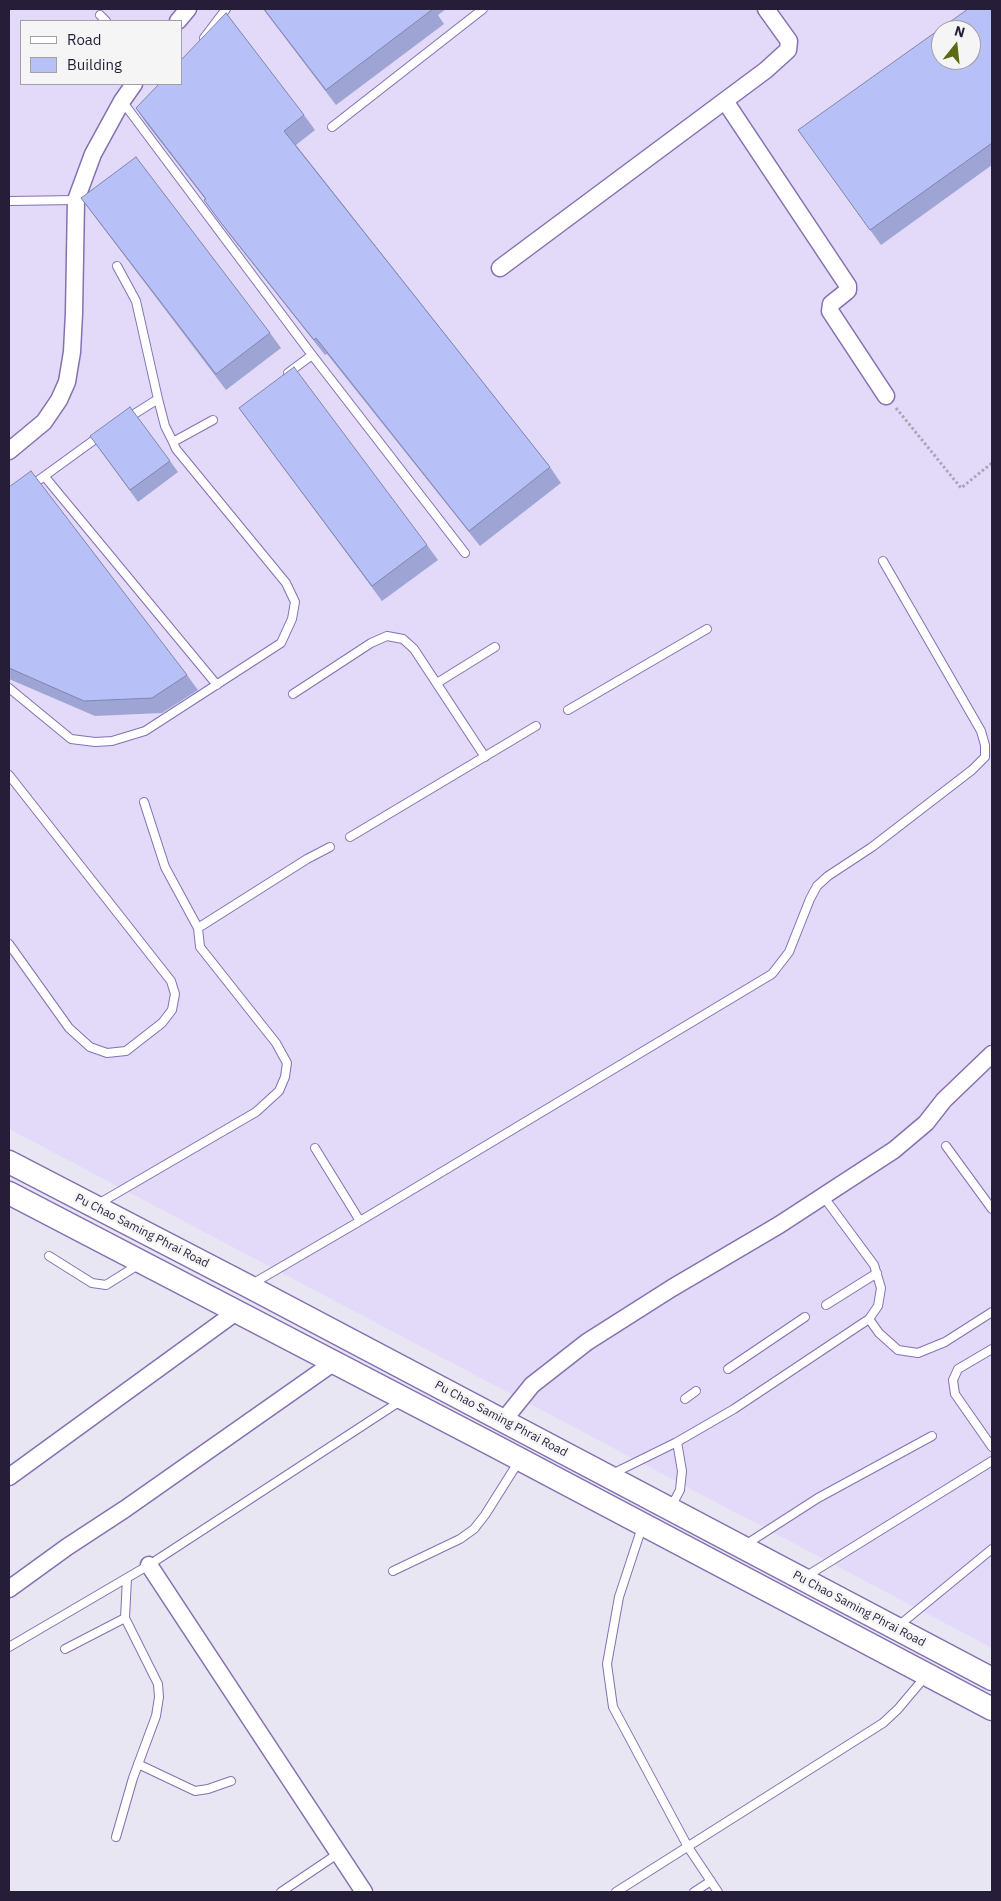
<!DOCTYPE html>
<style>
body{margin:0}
#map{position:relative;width:1001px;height:1901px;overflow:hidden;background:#e9e6f4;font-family:"IBM Plex Sans",sans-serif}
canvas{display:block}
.frame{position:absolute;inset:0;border:10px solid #261d38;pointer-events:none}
.legend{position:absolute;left:20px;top:20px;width:162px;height:65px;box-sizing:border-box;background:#f5f5f5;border:1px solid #a29fa9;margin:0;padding:6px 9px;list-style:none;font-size:15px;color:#261d38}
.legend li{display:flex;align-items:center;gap:10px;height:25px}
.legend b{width:25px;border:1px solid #a29fa9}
.north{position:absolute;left:931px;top:20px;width:50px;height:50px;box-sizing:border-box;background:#f5f5f5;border:1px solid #a29fa9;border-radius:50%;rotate:16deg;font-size:14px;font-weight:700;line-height:20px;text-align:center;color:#261d38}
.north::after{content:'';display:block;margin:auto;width:18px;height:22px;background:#5d6a12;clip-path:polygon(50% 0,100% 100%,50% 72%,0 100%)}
</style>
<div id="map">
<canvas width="1001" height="1901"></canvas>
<div class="frame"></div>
<ul class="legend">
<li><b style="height:6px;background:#fff"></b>Road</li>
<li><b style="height:14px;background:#b8c0f8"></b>Building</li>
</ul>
<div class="north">N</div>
</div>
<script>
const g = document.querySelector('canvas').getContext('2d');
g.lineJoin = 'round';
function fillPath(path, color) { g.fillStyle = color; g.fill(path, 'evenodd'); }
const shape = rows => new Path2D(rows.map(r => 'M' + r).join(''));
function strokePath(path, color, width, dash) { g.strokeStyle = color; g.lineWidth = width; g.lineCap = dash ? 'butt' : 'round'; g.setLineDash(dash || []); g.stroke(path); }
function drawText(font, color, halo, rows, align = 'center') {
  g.font = font + ' "IBM Plex Sans",sans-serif'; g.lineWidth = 5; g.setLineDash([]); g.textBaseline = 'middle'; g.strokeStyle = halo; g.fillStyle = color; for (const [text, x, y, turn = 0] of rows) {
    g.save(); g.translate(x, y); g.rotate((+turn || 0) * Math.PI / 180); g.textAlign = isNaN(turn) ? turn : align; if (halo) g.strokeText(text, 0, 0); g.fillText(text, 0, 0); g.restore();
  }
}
fillPath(shape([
 [9,9,992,9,992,1648,9,1129],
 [21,21,181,21,181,84,21,84],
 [941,30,971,30,971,60,941,60]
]), '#e3daf9');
const lane = shape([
 [100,15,106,21],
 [204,38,226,9],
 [122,101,312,355,465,553],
 [332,127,483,9],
 [9,201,76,200],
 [288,373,312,355],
 [128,418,158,399],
 [173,442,213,420],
 [45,477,217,685],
 [32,485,101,435],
 [437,683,495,647],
 [9,688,71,739,95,742,112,741,145,731,281,643,292,619,295,602,286,583,176,449,173,442,165,426,158,399,136,301,117,266],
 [293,694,371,643,387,636,403,639,414,649,485,757],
 [568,710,707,629],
 [9,775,171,981,175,994,172,1010,162,1023,126,1051,107,1053,90,1047,69,1028,9,944],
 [144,802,165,867,198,928],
 [350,837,536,726],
 [946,1146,992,1209],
 [315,1148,360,1221],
 [98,1204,256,1112,279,1091,285,1077,287,1063,276,1043,200,947,198,928,307,859,330,847],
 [49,1256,92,1283,106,1285,138,1265],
 [252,1284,360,1221,772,974,789,952,810,899,817,886,828,876,872,847,972,770,985,757,985,745,981,731,883,561],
 [826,1305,877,1273],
 [869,1319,879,1333,898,1350,918,1353,945,1342,992,1312],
 [992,1349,958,1369,953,1380,955,1394,992,1447],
 [728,1369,805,1317],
 [685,1399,696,1391],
 [612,1474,677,1442,734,1409,869,1319,878,1306,881,1288,874,1265,823,1196],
 [671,1507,680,1490,682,1471,677,1442],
 [642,1527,619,1597,607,1664,613,1707,688,1847,718,1892],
 [745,1545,818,1498,932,1436],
 [393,1571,460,1539,474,1529,485,1515,519,1461],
 [805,1577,992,1461],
 [897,1627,992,1549],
 [9,1647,149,1565,402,1400],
 [65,1649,125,1618],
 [138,1764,195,1791,208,1789,231,1781],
 [116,1837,133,1778,156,1716,159,1697,158,1684,125,1618,127,1578],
 [281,1892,339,1853],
 [616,1892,883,1723,898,1709,925,1677],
 [694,1892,711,1881]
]);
const street = shape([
 [178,21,188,9],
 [725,101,848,286,848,290,846,292,831,304,830,311,886,396],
 [500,268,766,70,788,50,789,41,766,9],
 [9,451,44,422,59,400,67,382,72,352,74,313,76,200,93,154,122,101,134,84],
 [503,1421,532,1385,587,1342,672,1288,779,1225,894,1150,926,1123,944,1100,992,1054],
 [9,1477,236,1312],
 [149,1565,364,1892],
 [9,1589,67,1547,125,1509,333,1363]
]);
const secondary = shape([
 [9,1162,248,1286,992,1679],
 [9,1193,491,1444,992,1709]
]);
strokePath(lane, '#8570b1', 10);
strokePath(street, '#8570b1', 19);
strokePath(secondary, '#8570b1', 25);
strokePath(shape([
 [896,408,961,488,992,463]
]), '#aaa5b7', 3, [2.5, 2.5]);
strokePath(lane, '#fff', 8);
strokePath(street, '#fff', 16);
strokePath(secondary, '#fff', 22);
fillPath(shape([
 [263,9,446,9,438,15,444,24,336,105],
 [992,9,992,165,881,245,798,130],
 [136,108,304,115,315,130,296,145,550,467,561,483,480,546,327,354,325,355,229,234,204,200,205,199,146,123],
 [81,198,270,333,281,348,226,390,92,213],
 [239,408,427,545,438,560,382,601],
 [90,436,170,461,178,472,138,502],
 [9,487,187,675,198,690,162,713,95,716,9,679]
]), '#9ea5d5');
const building = shape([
 [264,9,433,9,326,90,264,9],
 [968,9,992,9,992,143,870,230,798,130,968,9],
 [941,30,971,30,971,60,941,60,941,30],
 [226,13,304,115,284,131,550,467,469,531,316,338,314,340,218,219,204,200,206,199,136,108,159,84,181,84,181,60,226,13],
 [136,157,270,333,216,374,81,198,136,157],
 [294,367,427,545,372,586,239,408,294,367],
 [130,407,170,461,130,490,90,436,130,407],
 [31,471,187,675,152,698,84,701,9,668,9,487,31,471]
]);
fillPath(building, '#b8c0f8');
strokePath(building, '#8186ae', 1);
drawText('12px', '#261d38', '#f5f5f5', [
 ["Pu Chao Saming Phrai Road",142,1231,27],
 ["Pu Chao Saming Phrai Road",501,1419,28],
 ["Pu Chao Saming Phrai Road",859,1609,28]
]);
</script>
